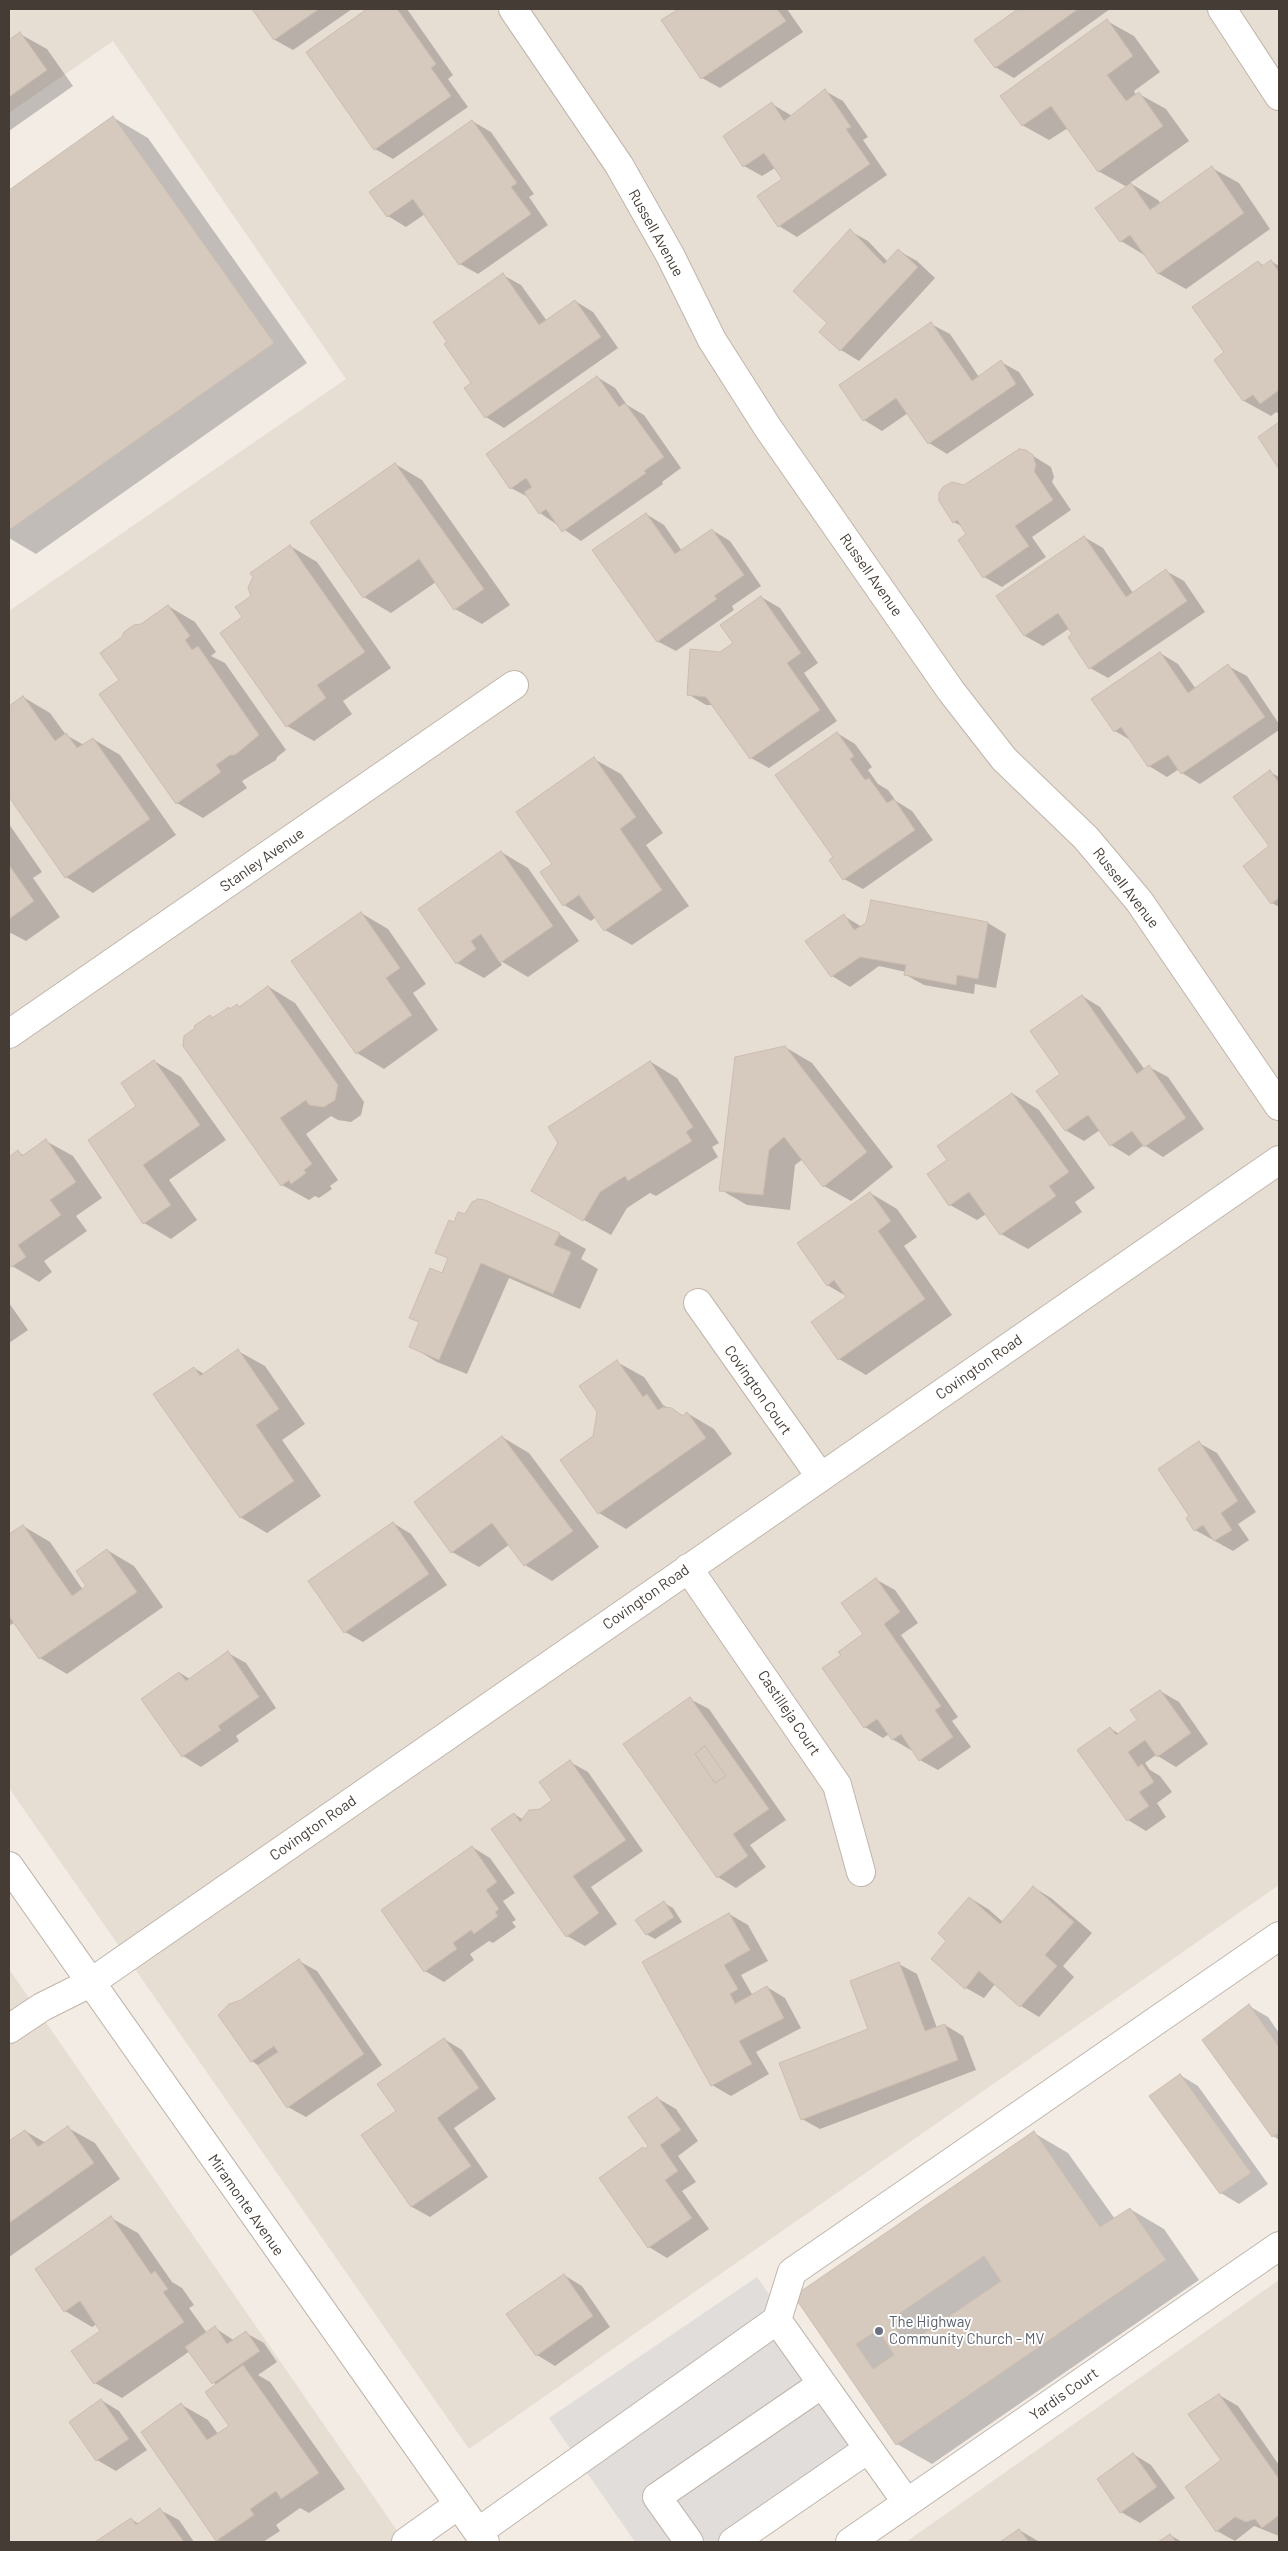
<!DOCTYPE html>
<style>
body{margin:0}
#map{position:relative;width:1288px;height:2551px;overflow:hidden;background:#f2ece5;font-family:Barlow,sans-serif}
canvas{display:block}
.frame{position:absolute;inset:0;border:10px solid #443c35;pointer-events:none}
</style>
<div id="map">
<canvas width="1288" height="2551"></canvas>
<div class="frame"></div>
</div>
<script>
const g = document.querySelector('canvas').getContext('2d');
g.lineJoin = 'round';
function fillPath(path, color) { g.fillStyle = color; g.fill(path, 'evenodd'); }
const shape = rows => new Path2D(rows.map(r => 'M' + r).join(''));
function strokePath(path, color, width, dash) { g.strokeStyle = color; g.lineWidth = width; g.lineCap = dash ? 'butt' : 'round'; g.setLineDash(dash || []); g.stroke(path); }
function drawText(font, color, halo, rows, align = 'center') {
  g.font = font + ' Barlow,sans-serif'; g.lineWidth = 4; g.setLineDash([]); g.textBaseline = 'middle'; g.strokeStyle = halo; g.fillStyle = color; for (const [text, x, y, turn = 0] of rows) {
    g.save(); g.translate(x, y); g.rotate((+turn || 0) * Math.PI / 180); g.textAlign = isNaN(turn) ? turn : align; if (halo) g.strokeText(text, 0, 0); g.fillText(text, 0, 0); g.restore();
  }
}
fillPath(shape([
 [9,9,1279,9,1279,1885,469,2449,9,1788,9,611,346,379,113,41,9,113],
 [9,1969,405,2542,9,2542],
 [1279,2280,1279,2542,906,2542]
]), '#e6ddd3');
fillPath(shape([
 [757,2277,876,2449,739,2542,635,2542,549,2418]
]), '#e0ddda');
fillPath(shape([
 [253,9,352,9,293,50,275,40],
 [370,9,407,9,453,75,448,79,468,107,393,159,375,149,307,52],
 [681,9,787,9,803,32,720,88,702,78,663,21],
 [1020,9,1110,9,1014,78,995,67,976,40],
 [1107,21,1134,36,1160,72,1134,91,1136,95,1139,94,1166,109,1189,141,1130,183,1158,200,1161,204,1212,168,1239,183,1270,229,1186,289,1159,274,1146,256,1121,241,1127,187,1098,171,1068,128,1049,140,1022,125],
 [20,34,47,49,73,86,9,131,9,42],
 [825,91,843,101,868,137,863,140,887,175,797,237,779,226,783,180,775,168,762,176,744,166,772,104,792,116],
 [114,118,148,138,307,363,36,554,9,538,9,192],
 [472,121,491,132,534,194,529,197,548,225,478,274,460,264,425,214,406,227,388,216],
 [850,231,868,241,888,262,899,251,917,261,935,278,859,361,841,350,821,332,829,322],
 [1271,261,1279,266,1279,414,1276,412,1271,416,1244,401,1226,352,1258,262,1264,266],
 [503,275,521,285,547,321,575,301,593,312,618,348,504,428,486,417,466,388,473,383],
 [931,324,950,334,979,377,1001,362,1019,372,1034,395,947,454,929,443,908,413,882,431,864,420],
 [597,377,615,388,627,405,644,415,681,468,662,482,663,484,581,541,540,513,530,498,511,488],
 [1025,451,1051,467,1054,477,1052,482,1071,510,1032,537,1046,557,1002,587,984,577,968,535,963,527,954,522,964,486],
 [395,464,422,480,510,605,482,624,455,609,436,582,391,613,364,597],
 [646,514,664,525,682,551,712,530,730,541,761,586,732,606,734,610,676,651,657,641],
 [1084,537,1103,548,1133,593,1166,571,1184,581,1205,612,1108,678,1090,668,1070,628,1043,646,1025,636],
 [290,546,317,562,391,668,343,701,352,714,314,741,287,726,244,618,253,596],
 [761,597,780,608,818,663,804,673,837,721,769,768,751,758,714,705,706,705,688,694,720,653,734,644],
 [168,606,195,622,216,652,211,656,225,663,286,750,277,757,276,760,242,781,247,788,203,818,177,803,121,681,141,625],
 [1160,653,1178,664,1196,689,1228,666,1247,676,1279,724,1279,730,1200,784,1182,773,1179,769,1167,777,1149,766,1132,741,1115,731],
 [23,697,50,713,66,735,84,745,93,739,120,755,176,835,93,893,66,877,9,795,9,707],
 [837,733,855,744,872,767,868,770,878,784,888,790,896,801,912,811,933,840,863,889,844,879,835,858],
 [594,759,621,774,663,833,646,845,689,906,632,945,605,930,596,917,591,921,564,905,541,872,553,864],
 [1270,772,1279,777,1279,907,1272,903],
 [9,824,42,872,33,878,60,917,26,941,11,933,9,934],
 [501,852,528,868,579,941,528,977,499,960,502,965,484,978,457,963],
 [872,902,988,923,1006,934,996,988,975,984,974,994,924,985,906,975,906,972,879,966,850,987,832,976,807,942,844,916,862,927,868,924],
 [361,913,388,929,426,984,413,993,438,1030,384,1069,357,1053],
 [269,987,295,1003,364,1102,361,1115,351,1122,338,1120,331,1116,306,1134,338,1180,330,1186,332,1189,319,1198,315,1196,309,1200,282,1185,210,1016,214,1018,229,1008,231,1009,237,1006,240,1007],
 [1082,996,1100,1007,1145,1070,1149,1067,1168,1077,1204,1129,1163,1157,1144,1145,1129,1156,1111,1145,1100,1130,1084,1141,1065,1130],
 [785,1047,812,1063,893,1167,851,1201,824,1186,803,1159,795,1165,790,1210,747,1205,721,1190],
 [154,1061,181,1077,226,1140,169,1180,197,1220,171,1239,144,1223,138,1106],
 [651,1062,677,1078,719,1143,712,1147,718,1157,656,1196,650,1193,627,1208,611,1235,532,1191],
 [1013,1094,1039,1110,1095,1188,1075,1202,1082,1212,1028,1249,1001,1234,986,1214,977,1220,950,1205,949,1161],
 [46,1141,73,1156,102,1198,76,1216,87,1231,44,1261,52,1272,39,1282,12,1266,9,1262,9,1158,18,1152,25,1156],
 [870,1193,897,1209,917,1237,904,1246,952,1315,866,1375,839,1359,848,1297,827,1285],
 [466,1216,559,1234,586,1249,581,1259,598,1269,580,1309,509,1278,467,1374,437,1362,410,1346,420,1323,410,1317,443,1275,449,1259,437,1252,455,1224],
 [9,1303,28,1330,9,1343],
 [238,1351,265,1366,305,1424,282,1440,321,1496,267,1533,240,1517,194,1368,204,1374],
 [617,1362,644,1377,663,1405,684,1416,687,1413,714,1429,732,1454,626,1529,599,1513,561,1460,595,1437],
 [502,1437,529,1453,599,1547,552,1581,525,1565,510,1544,479,1567,452,1552],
 [1199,1443,1217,1453,1256,1512,1238,1524,1249,1540,1233,1551,1195,1530,1191,1516],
 [393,1523,411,1534,447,1585,363,1642,345,1632],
 [23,1526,50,1542,83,1590,88,1587,107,1550,134,1566,163,1607,67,1674,40,1658,15,1622,9,1626,9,1536],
 [877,1580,895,1590,918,1623,901,1635,958,1717,952,1721,971,1747,938,1770,920,1760,912,1749,911,1750,892,1739,889,1734,883,1738,865,1727,842,1655,865,1634],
 [228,1653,246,1663,276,1708,236,1736,239,1741,201,1767,183,1756,143,1699,180,1673,190,1679],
 [1160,1691,1179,1702,1208,1744,1176,1767,1156,1755,1145,1763,1150,1770,1160,1776,1172,1792,1157,1803,1166,1817,1146,1831,1128,1820,1110,1728,1119,1734,1139,1720],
 [690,1699,709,1709,786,1820,750,1845,766,1867,736,1888,718,1877],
 [570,1762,588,1772,643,1851,591,1887,617,1924,585,1946,567,1936,514,1814,524,1820,554,1800],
 [472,1847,490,1858,515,1893,503,1901,516,1920,512,1922,516,1927,493,1943,489,1941,470,1954,474,1960,444,1982,425,1971,383,1910],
 [1033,1887,1051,1898,1092,1933,1063,1966,1074,1977,1039,2017,1021,2006,995,1984,984,1998,966,1988,948,1941,970,1898,988,1909,1003,1922],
 [664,1903,673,1908,682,1922,655,1939,646,1934],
 [729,1914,748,1925,768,1961,741,1975,753,1996,767,1987,785,1998,801,2028,756,2052,769,2074,731,2096,712,2085,644,1962],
 [299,1961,317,1971,382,2065,306,2117,288,2107,259,2066,252,2061,241,2001],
 [899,1964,917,1974,937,2028,945,2025,963,2036,976,2070,820,2129,802,2119,870,2030],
 [1249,2006,1268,2017,1279,2033,1279,2140,1273,2136],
 [444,2039,462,2050,496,2099,454,2128,488,2177,430,2217,412,2207,363,2135,398,2111],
 [1180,2075,1198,2086,1268,2184,1239,2204,1221,2193,1151,2096],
 [657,2098,676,2109,698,2141,678,2156,696,2182,682,2191,709,2229,667,2258,649,2247,601,2178,650,2147],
 [68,2128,95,2143,120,2179,9,2257,9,2143,25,2131,46,2143],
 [1034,2133,1068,2153,1115,2219,1130,2209,1164,2229,1199,2280,932,2464,897,2444,796,2296],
 [111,2218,138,2233,172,2282,182,2288,194,2305,189,2308,207,2333,215,2328,235,2341,246,2333,264,2343,277,2362,258,2375,270,2382,345,2489,309,2513,300,2508,276,2525,280,2531,263,2542,221,2542,217,2540,182,2405,208,2420,218,2434,231,2426,216,2385,190,2351,122,2398,95,2383,102,2331,97,2324,92,2327,65,2311,37,2270],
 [564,2275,582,2286,610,2327,555,2366,537,2355],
 [1219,2395,1238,2406,1279,2465,1279,2536,1254,2526,1235,2541,1217,2531,1223,2460],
 [101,2400,119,2411,147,2450,116,2471,97,2460,70,2422],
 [1133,2454,1151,2465,1175,2498,1140,2523,1121,2512,1098,2479],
 [160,2510,179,2520,194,2542,98,2542,131,2519,139,2524],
 [1019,2530,1038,2541,1039,2542,1003,2542],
 [1170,2535,1182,2542,1160,2542]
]), '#0003');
const building = shape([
 [252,9,319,9,274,40,252,9],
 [367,9,397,9,436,64,431,68,451,96,374,150,306,52,367,9],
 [679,9,777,9,786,21,701,79,661,20,679,9],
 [1018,9,1078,9,995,68,974,40,1018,9],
 [1107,19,1133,56,1107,75,1126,101,1139,92,1163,126,1098,172,1051,106,1022,126,1000,96,1107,19],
 [20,32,47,70,9,97,9,40,20,32],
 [825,89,851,127,846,129,870,164,778,227,757,196,782,179,764,153,743,167,723,136,772,102,784,121,825,89],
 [113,116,274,343,9,530,9,190,113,116],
 [472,120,517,183,511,187,531,214,459,265,413,199,387,217,369,192,472,120],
 [1212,166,1244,213,1158,274,1130,235,1120,242,1095,208,1131,183,1150,210,1212,166],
 [850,229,884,264,898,249,918,267,840,351,819,332,827,323,793,291,850,229],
 [1271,260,1279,272,1279,390,1260,404,1253,395,1243,401,1214,360,1224,352,1192,307,1258,261,1262,266,1271,260],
 [503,273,539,325,575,300,601,337,485,418,464,388,471,383,444,344,447,342,433,322,503,273],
 [931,322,972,381,1001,360,1016,384,928,444,896,398,863,421,839,385,931,322],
 [597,376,619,407,625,403,664,457,644,471,646,473,562,532,546,509,539,514,524,492,532,487,526,478,510,489,486,454,597,376],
 [1279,422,1279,469,1258,437,1279,422],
 [1019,449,1026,450,1033,455,1036,466,1034,471,1053,500,1015,526,1029,546,983,578,958,540,966,534,957,520,953,523,939,501,939,493,943,487,952,482,964,485,1019,449],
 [395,463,484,589,454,610,419,559,363,598,310,522,395,463],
 [646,513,675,554,712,529,744,575,714,596,717,599,657,642,592,550,646,513],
 [1084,536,1126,597,1166,569,1187,601,1089,669,1068,637,1072,634,1058,613,1024,636,996,596,1084,536],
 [290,545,365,652,317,685,326,698,286,727,220,633,242,617,235,607,251,596,248,588,253,577,250,573,290,545],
 [761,596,801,653,787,663,820,710,750,759,706,697,687,695,690,649,720,652,733,643,720,625,761,596],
 [168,605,190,636,185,640,192,650,198,646,259,735,235,755,230,755,216,765,221,772,176,804,99,694,119,680,100,653,122,637,124,632,134,625,141,624,168,605],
 [1160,652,1188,693,1228,664,1265,717,1181,774,1168,755,1148,767,1121,727,1114,732,1091,699,1160,652],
 [23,696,55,741,66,733,77,748,93,738,150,819,65,878,9,797,9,706,23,696],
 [837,732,854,756,850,759,865,780,869,778,887,803,894,799,915,830,843,880,829,860,833,857,775,775,837,732],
 [594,757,636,817,620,829,662,890,604,931,579,895,563,906,540,872,552,864,516,812,594,757],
 [1270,770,1279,783,1279,898,1271,904,1243,866,1269,846,1233,797,1270,770],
 [501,851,553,926,500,963,481,934,471,941,476,949,456,964,418,909,501,851],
 [9,865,34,901,9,919,9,865],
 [871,900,988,922,978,979,957,975,956,985,904,975,906,965,860,957,831,977,805,941,844,914,854,930,866,923,871,900],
 [361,912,400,968,386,978,412,1015,356,1054,291,961,361,912],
 [268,986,338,1085,335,1100,324,1107,309,1105,306,1100,280,1118,312,1164,304,1170,306,1173,291,1184,289,1180,281,1186,183,1046,184,1036,195,1028,194,1026,210,1015,212,1018,229,1007,230,1009,237,1004,239,1007,268,986],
 [1082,995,1137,1074,1149,1065,1186,1118,1144,1147,1132,1131,1110,1146,1088,1115,1065,1131,1036,1091,1060,1074,1030,1031,1082,995],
 [785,1046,867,1152,823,1187,784,1137,769,1150,763,1195,719,1191,735,1057,785,1046],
 [154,1060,200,1125,143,1165,171,1205,143,1224,88,1140,136,1106,121,1083,154,1060],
 [650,1061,693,1127,686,1132,692,1141,628,1181,625,1176,600,1192,583,1221,531,1191,558,1143,548,1127,650,1061],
 [1012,1093,1069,1172,1049,1186,1056,1196,1000,1235,969,1192,949,1206,927,1174,947,1160,937,1146,1012,1093],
 [46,1139,76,1182,50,1200,61,1215,18,1245,26,1257,11,1267,9,1264,9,1157,18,1150,22,1156,46,1139],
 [870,1192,891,1221,878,1231,925,1299,838,1360,811,1322,846,1297,834,1280,827,1286,797,1243,870,1192],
 [478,1199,485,1200,560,1233,554,1245,571,1252,553,1294,481,1263,439,1360,409,1347,419,1322,409,1318,430,1268,442,1273,448,1258,435,1253,449,1220,454,1222,458,1212,465,1214,472,1202,478,1199],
 [238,1349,279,1409,256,1425,294,1481,240,1518,153,1394,194,1367,200,1376,238,1349],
 [617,1360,643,1397,647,1394,658,1410,663,1407,672,1408,682,1416,687,1412,706,1438,598,1514,560,1460,593,1436,597,1412,579,1386,617,1360],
 [502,1436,573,1531,524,1566,492,1523,451,1553,414,1502,502,1436],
 [1199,1441,1238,1501,1221,1513,1232,1530,1214,1541,1203,1525,1194,1531,1186,1518,1189,1516,1158,1469,1199,1441],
 [393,1522,429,1574,344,1633,308,1581,393,1522],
 [23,1525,72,1596,86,1586,76,1571,107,1549,137,1592,39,1659,9,1616,9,1534,23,1525],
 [876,1578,900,1612,884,1624,941,1706,935,1710,953,1737,919,1761,901,1734,892,1740,877,1719,864,1728,822,1668,841,1655,838,1652,863,1634,841,1603,876,1578],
 [228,1651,259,1697,218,1726,221,1730,182,1757,141,1699,179,1672,186,1681,228,1651],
 [1160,1690,1191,1733,1157,1757,1145,1740,1128,1752,1138,1767,1142,1764,1154,1782,1139,1792,1149,1806,1127,1821,1077,1750,1110,1727,1116,1735,1137,1720,1130,1710,1160,1690],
 [690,1697,769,1809,733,1834,748,1856,717,1878,623,1744,690,1697],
 [705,1746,726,1776,715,1783,695,1754,705,1746],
 [705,1746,726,1776,715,1783,695,1754,705,1746],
 [570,1760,626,1840,573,1876,599,1913,566,1937,491,1829,514,1813,520,1822,529,1810,540,1809,552,1800,539,1782,570,1760],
 [472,1846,497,1882,486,1890,499,1909,495,1912,498,1916,474,1934,471,1930,453,1943,457,1949,424,1972,381,1910,472,1846],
 [1033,1886,1074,1922,1045,1955,1057,1966,1020,2007,979,1971,965,1989,931,1959,946,1941,938,1933,969,1897,1000,1924,1033,1886],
 [664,1901,674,1917,646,1935,635,1920,664,1901],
 [729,1913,750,1950,724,1965,738,1989,730,1994,735,2004,767,1986,784,2018,739,2041,752,2064,711,2086,642,1962,729,1913],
 [299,1959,364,2054,287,2108,258,2065,278,2052,274,2046,251,2062,218,2015,229,2004,241,2000,299,1959],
 [899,1962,925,2031,945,2024,958,2060,801,2120,779,2063,868,2029,850,1981,899,1962],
 [1249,2004,1279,2047,1279,2132,1272,2137,1202,2040,1249,2004],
 [444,2038,479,2088,437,2118,471,2166,411,2207,361,2135,396,2111,377,2084,444,2038],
 [1180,2074,1251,2173,1220,2194,1149,2096,1180,2074],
 [657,2097,681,2130,660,2145,678,2171,665,2180,692,2218,648,2248,599,2178,643,2147,645,2149,648,2146,628,2117,657,2097],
 [68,2126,94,2163,9,2223,9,2141,25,2130,38,2147,68,2126],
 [1034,2131,1100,2227,1130,2208,1166,2260,896,2445,794,2296,1034,2131],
 [984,2256,1001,2281,907,2345,890,2320,984,2256],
 [878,2330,894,2355,873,2369,856,2344,878,2330],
 [111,2216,151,2274,155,2271,168,2289,163,2292,184,2322,94,2384,71,2351,100,2331,80,2301,64,2312,35,2269,111,2216],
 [564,2274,593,2316,536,2356,506,2314,564,2274],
 [215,2326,227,2344,246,2331,260,2351,212,2384,185,2347,215,2326],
 [243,2365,319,2473,281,2499,276,2491,250,2509,254,2515,216,2541,141,2432,181,2403,207,2440,229,2426,205,2392,243,2365],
 [1219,2394,1279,2479,1279,2515,1262,2528,1255,2519,1246,2522,1235,2517,1216,2532,1185,2487,1221,2460,1188,2414,1219,2394],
 [101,2399,129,2439,96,2461,69,2422,101,2399],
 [1133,2453,1157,2487,1120,2513,1097,2479,1133,2453],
 [160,2508,184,2542,95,2542,131,2518,136,2525,160,2508],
 [1019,2529,1029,2542,1000,2542,1019,2529],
 [1170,2534,1176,2542,1158,2542,1170,2534]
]);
fillPath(building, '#d6c9be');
strokePath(building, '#cebdae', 1);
const minor = shape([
 [513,9,619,165,670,255,712,340,768,428,951,691,1004,759,1086,838,1139,901,1279,1106],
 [1222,9,1279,96],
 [9,1034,514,685],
 [698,1303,820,1476],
 [688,1568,837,1785,861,1872],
 [9,1866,485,2542],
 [9,2029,42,2007,90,1983,1279,1160],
 [777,2320,907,2503],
 [478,2532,777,2320,792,2272,1279,1936],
 [406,2542,458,2505],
 [689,2542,657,2497,822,2384],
 [733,2542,868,2449],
 [850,2542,1279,2246]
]);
strokePath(minor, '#c0b5ab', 30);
strokePath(minor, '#fff', 28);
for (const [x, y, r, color] of [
 [879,2331,5,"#6b7280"]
]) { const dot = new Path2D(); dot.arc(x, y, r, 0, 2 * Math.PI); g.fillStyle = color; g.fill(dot); strokePath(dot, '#fff', 2); }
drawText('15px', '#443c35', '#fff', [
 ["Russell Avenue",656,233,61],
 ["Russell Avenue",871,575,55],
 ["Stanley Avenue",262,860,-35],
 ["Russell Avenue",1126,888,52],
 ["Covington Road",979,1367,-35],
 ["Covington Court",758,1390,55],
 ["Covington Road",646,1597,-35],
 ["Castilleja Court",789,1713,56],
 ["Covington Road",313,1828,-35],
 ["Miramonte Avenue",246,2205,55],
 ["Yardis Court",1064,2394,-35]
]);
drawText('15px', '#5b616d', '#fff', [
 ["The Highway",889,2322],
 ["Community Church - MV",889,2339]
], 'left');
</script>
